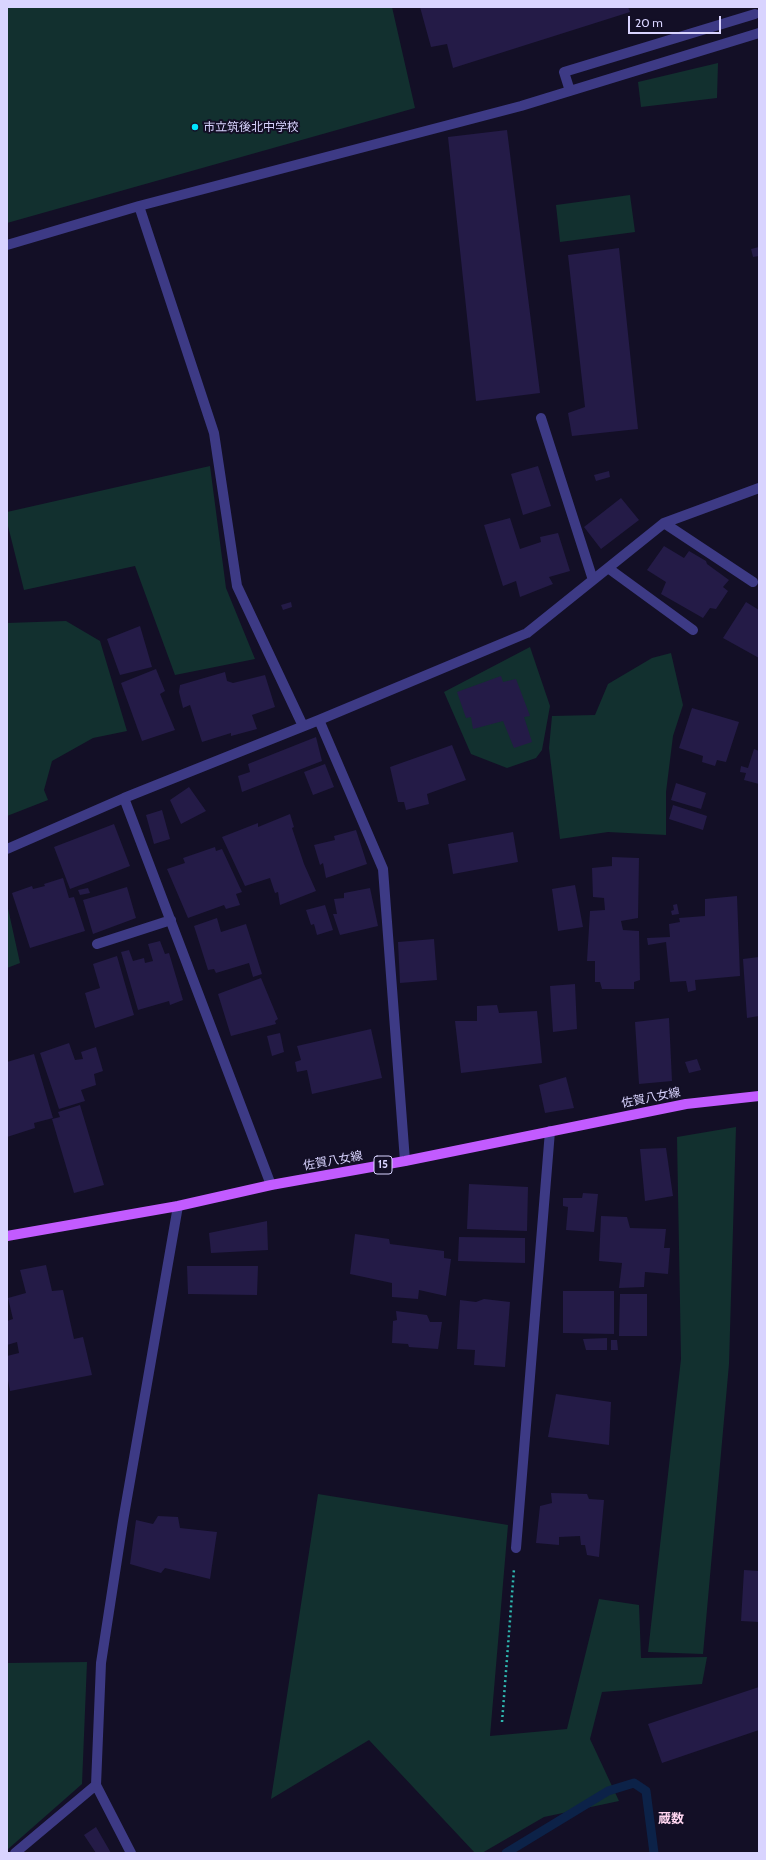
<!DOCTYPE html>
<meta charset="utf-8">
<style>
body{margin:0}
#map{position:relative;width:766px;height:1860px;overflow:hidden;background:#130f26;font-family:Cabin,sans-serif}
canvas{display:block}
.frame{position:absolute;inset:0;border:8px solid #d9d4ff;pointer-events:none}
.scale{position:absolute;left:628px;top:16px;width:93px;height:18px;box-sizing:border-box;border:2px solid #d9d4ff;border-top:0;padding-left:5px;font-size:12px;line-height:14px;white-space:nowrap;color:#d9d4ff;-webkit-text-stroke:3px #130f26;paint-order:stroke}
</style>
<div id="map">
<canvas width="766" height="1860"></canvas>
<div class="frame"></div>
<div class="scale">20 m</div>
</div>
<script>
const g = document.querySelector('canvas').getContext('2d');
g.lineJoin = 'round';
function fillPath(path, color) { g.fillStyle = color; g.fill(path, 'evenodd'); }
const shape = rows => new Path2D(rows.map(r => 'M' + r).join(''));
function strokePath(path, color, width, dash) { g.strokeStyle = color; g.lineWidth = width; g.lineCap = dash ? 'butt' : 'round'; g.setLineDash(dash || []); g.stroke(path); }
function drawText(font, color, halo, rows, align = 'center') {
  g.font = font + ' Cabin,"Noto Sans JP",sans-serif'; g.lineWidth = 4; g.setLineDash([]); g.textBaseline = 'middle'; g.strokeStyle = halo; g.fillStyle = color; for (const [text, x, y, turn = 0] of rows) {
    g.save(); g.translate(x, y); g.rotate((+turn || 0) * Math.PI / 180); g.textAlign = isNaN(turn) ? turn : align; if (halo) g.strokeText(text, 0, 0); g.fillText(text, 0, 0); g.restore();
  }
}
fillPath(shape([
 [7,7,392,7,415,108,7,223],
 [718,63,717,98,641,107,638,82],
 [630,195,635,232,560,242,556,205],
 [210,466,226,588,255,659,175,675,135,566,24,590,7,522,7,512],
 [66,621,100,641,127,731,93,738,52,761,44,790,48,800,7,816,7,623],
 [530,647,550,706,542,750,536,758,507,768,471,754,444,692],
 [671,653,683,705,673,736,666,792,666,835,608,832,560,839,549,748,552,716,595,715,608,684,652,658],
 [7,904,20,963,7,968],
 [736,1127,729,1364,703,1654,648,1652,681,1359,677,1137],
 [318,1494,508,1525,490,1736,567,1729,599,1599,639,1605,641,1658,707,1657,702,1684,602,1692,590,1739,619,1801,544,1817,482,1853,475,1853,369,1740,271,1799],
 [87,1662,82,1784,7,1850,7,1663]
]), '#12302f');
strokePath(shape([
 [506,1853,608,1791,634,1783,646,1791,654,1853]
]), '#0c2248', 9);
fillPath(shape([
 [420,7,628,7,630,12,453,68,447,44,431,47],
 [507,130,540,393,476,401,448,137],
 [759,247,759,256,753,257,751,249],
 [619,248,638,429,572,436,568,413,585,407,568,255],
 [538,466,551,506,523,515,511,474],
 [609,471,610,477,596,481,594,475],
 [621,498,639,520,601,549,584,527],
 [510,518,520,549,541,542,540,537,558,533,570,571,549,577,553,584,520,597,516,581,503,586,484,525],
 [664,546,684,558,689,551,706,561,707,564,729,580,723,587,728,591,716,609,710,608,703,618,661,594,666,582,647,570],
 [291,602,292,607,283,610,281,605],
 [746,602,759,610,759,658,723,638],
 [140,626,152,667,120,675,107,639],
 [156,669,165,691,160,694,175,730,142,741,121,683],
 [225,672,227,681,233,683,265,675,275,707,252,715,257,729,231,736,231,733,202,742,190,705,183,708,179,692,180,685],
 [501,676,503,682,516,679,530,716,524,717,532,742,514,748,503,721,473,729,471,717,466,718,457,692],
 [692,708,739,722,726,762,717,760,715,766,702,762,703,756,679,748],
 [316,737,322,761,242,792,238,776,250,772,248,764],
 [452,745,466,780,427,794,429,804,406,810,404,802,398,802,390,767],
 [754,749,759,751,759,784,744,780,746,773,740,772,741,766,748,768],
 [325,764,334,787,313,795,304,772],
 [676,783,706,793,701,809,671,800],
 [189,787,206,811,181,824,170,800],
 [673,805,707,816,703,830,669,819],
 [162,810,170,839,154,844,146,815],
 [290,814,294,827,292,828,304,864,316,891,280,905,278,892,275,893,270,878,245,886,222,837,258,823,258,827],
 [114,824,130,866,70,889,54,847],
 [356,830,367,864,326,878,323,863,320,865,314,845,335,840,334,836],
 [513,832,518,862,453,874,448,844],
 [215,847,216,851,222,849,242,892,236,894,240,905,226,909,224,905,188,918,167,869,185,863,183,858],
 [612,857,639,858,638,918,621,921,623,930,639,931,640,980,634,982,634,989,602,989,600,982,595,982,595,961,587,961,590,911,605,910,604,898,593,897,592,868,612,866],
 [63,878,69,898,74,897,85,931,30,948,12,893,32,886,33,889,45,886,44,884],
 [575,885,583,927,558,931,552,889],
 [127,887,136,918,93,934,83,900],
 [88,888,90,893,80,895,78,890],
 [370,888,378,926,340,935,333,914,337,914,334,899,344,898,344,893],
 [737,896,740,976,695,980,696,990,688,992,686,981,670,982,666,942,648,945,647,938,670,937,669,924,680,922,679,918,705,916,705,899],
 [677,904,679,914,672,915,671,911,674,910,673,905],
 [325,905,333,930,317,935,314,924,311,925,306,910],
 [217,918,221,932,246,924,262,974,253,977,249,963,216,973,214,969,208,970,194,926],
 [434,939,437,980,400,983,398,942],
 [160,941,165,954,169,953,183,1000,170,1005,169,1001,138,1010,121,952,129,950,133,961,144,958,145,963,153,961,148,944],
 [117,956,134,1015,95,1028,85,993,100,988,93,964],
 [759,957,759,1016,747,1018,743,959],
 [261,978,278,1019,275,1021,276,1024,231,1036,218,994],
 [575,984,577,1029,553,1032,550,986],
 [497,1005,499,1013,537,1011,542,1063,461,1073,455,1021,477,1021,477,1006],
 [669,1018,672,1081,639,1084,635,1022],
 [371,1029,382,1078,312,1094,307,1070,297,1072,295,1062,301,1060,297,1046],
 [280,1033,284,1052,272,1056,267,1036],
 [69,1043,75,1060,83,1059,81,1052,96,1047,103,1071,94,1074,96,1085,81,1090,85,1101,59,1109,40,1053],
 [34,1054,53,1118,34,1123,35,1128,7,1137,7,1062],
 [697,1059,701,1070,689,1073,685,1062],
 [566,1077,574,1108,545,1113,539,1085],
 [80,1105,104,1185,74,1193,52,1119,60,1117,58,1112],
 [666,1148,673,1196,645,1201,640,1149],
 [469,1184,528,1187,527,1231,467,1229],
 [583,1193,598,1194,594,1232,566,1230,568,1207,563,1206,563,1198,582,1198],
 [601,1216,627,1217,630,1228,666,1229,664,1248,670,1248,668,1274,645,1272,644,1287,619,1288,622,1263,599,1261],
 [267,1221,268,1250,211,1253,209,1233],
 [355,1234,389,1239,390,1244,444,1251,444,1258,451,1259,446,1296,419,1290,418,1299,392,1297,392,1283,350,1274],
 [459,1237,525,1238,525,1263,458,1261],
 [46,1265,52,1291,63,1290,74,1339,83,1337,92,1375,10,1391,7,1376,7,1356,19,1353,17,1342,7,1345,7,1321,13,1319,8,1298,26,1293,20,1270],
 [187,1266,258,1266,257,1295,188,1294],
 [563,1291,614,1291,614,1334,563,1333],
 [620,1294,647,1294,647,1336,619,1336],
 [484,1299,510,1302,505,1367,474,1365,475,1350,457,1349,460,1300,476,1302],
 [396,1311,427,1315,430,1322,442,1322,438,1349,409,1347,408,1344,392,1343,393,1321,397,1320],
 [607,1338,607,1350,586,1350,583,1339],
 [611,1340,617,1340,618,1350,611,1350],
 [556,1394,611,1402,609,1445,548,1437],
 [551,1493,587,1494,589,1499,604,1500,599,1557,587,1555,585,1545,581,1545,580,1536,559,1537,559,1545,536,1543,540,1506,552,1503],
 [158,1516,178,1517,180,1528,217,1532,210,1579,165,1568,161,1573,130,1564,136,1520,153,1524],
 [744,1570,759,1571,759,1622,741,1621],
 [759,1687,759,1730,662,1763,648,1724],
 [96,1827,111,1853,96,1853,84,1835]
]), '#241b47');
strokePath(shape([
 [502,1722,514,1569]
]), '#2fb8b0', 2.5, [2, 3]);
strokePath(shape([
 [570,91,564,72,755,14],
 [139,206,214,433,237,586,303,726],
 [7,245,139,206,521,106,759,33],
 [541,418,593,580],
 [664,523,753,582],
 [608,568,693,630],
 [319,720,383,869,405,1161],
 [124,798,271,1185],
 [7,849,124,798,319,720,527,633,664,523,759,488],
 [97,944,171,920],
 [516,1548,550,1131],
 [15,1853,96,1785],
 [131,1853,96,1785,101,1663,123,1521,178,1206]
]), '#3d3a85', 10);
strokePath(shape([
 [7,1236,178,1206,271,1185,405,1161,686,1104,759,1096]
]), '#c25bff', 10);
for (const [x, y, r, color] of [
 [195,127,4,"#00e5ff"]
]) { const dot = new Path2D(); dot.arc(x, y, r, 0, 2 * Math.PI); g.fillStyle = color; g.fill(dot); strokePath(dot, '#130f26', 1.5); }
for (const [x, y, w] of [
 [383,1165,18]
]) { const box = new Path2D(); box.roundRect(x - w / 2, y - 9, w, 18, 3); g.fillStyle = '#130f26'; g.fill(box); strokePath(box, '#d9d4ff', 1); }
drawText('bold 11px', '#d9d4ff', null, [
 ["15",383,1165]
]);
drawText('12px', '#d9d4ff', '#130f26', [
 ["市立筑後北中学校",203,127]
], 'left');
drawText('12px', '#d9d4ff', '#130f26', [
 ["佐賀八女線",651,1098,-11],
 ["佐賀八女線",333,1161,-10]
]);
drawText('bold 13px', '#ffd6f0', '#130f26', [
 ["蔵数",671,1819]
]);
</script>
